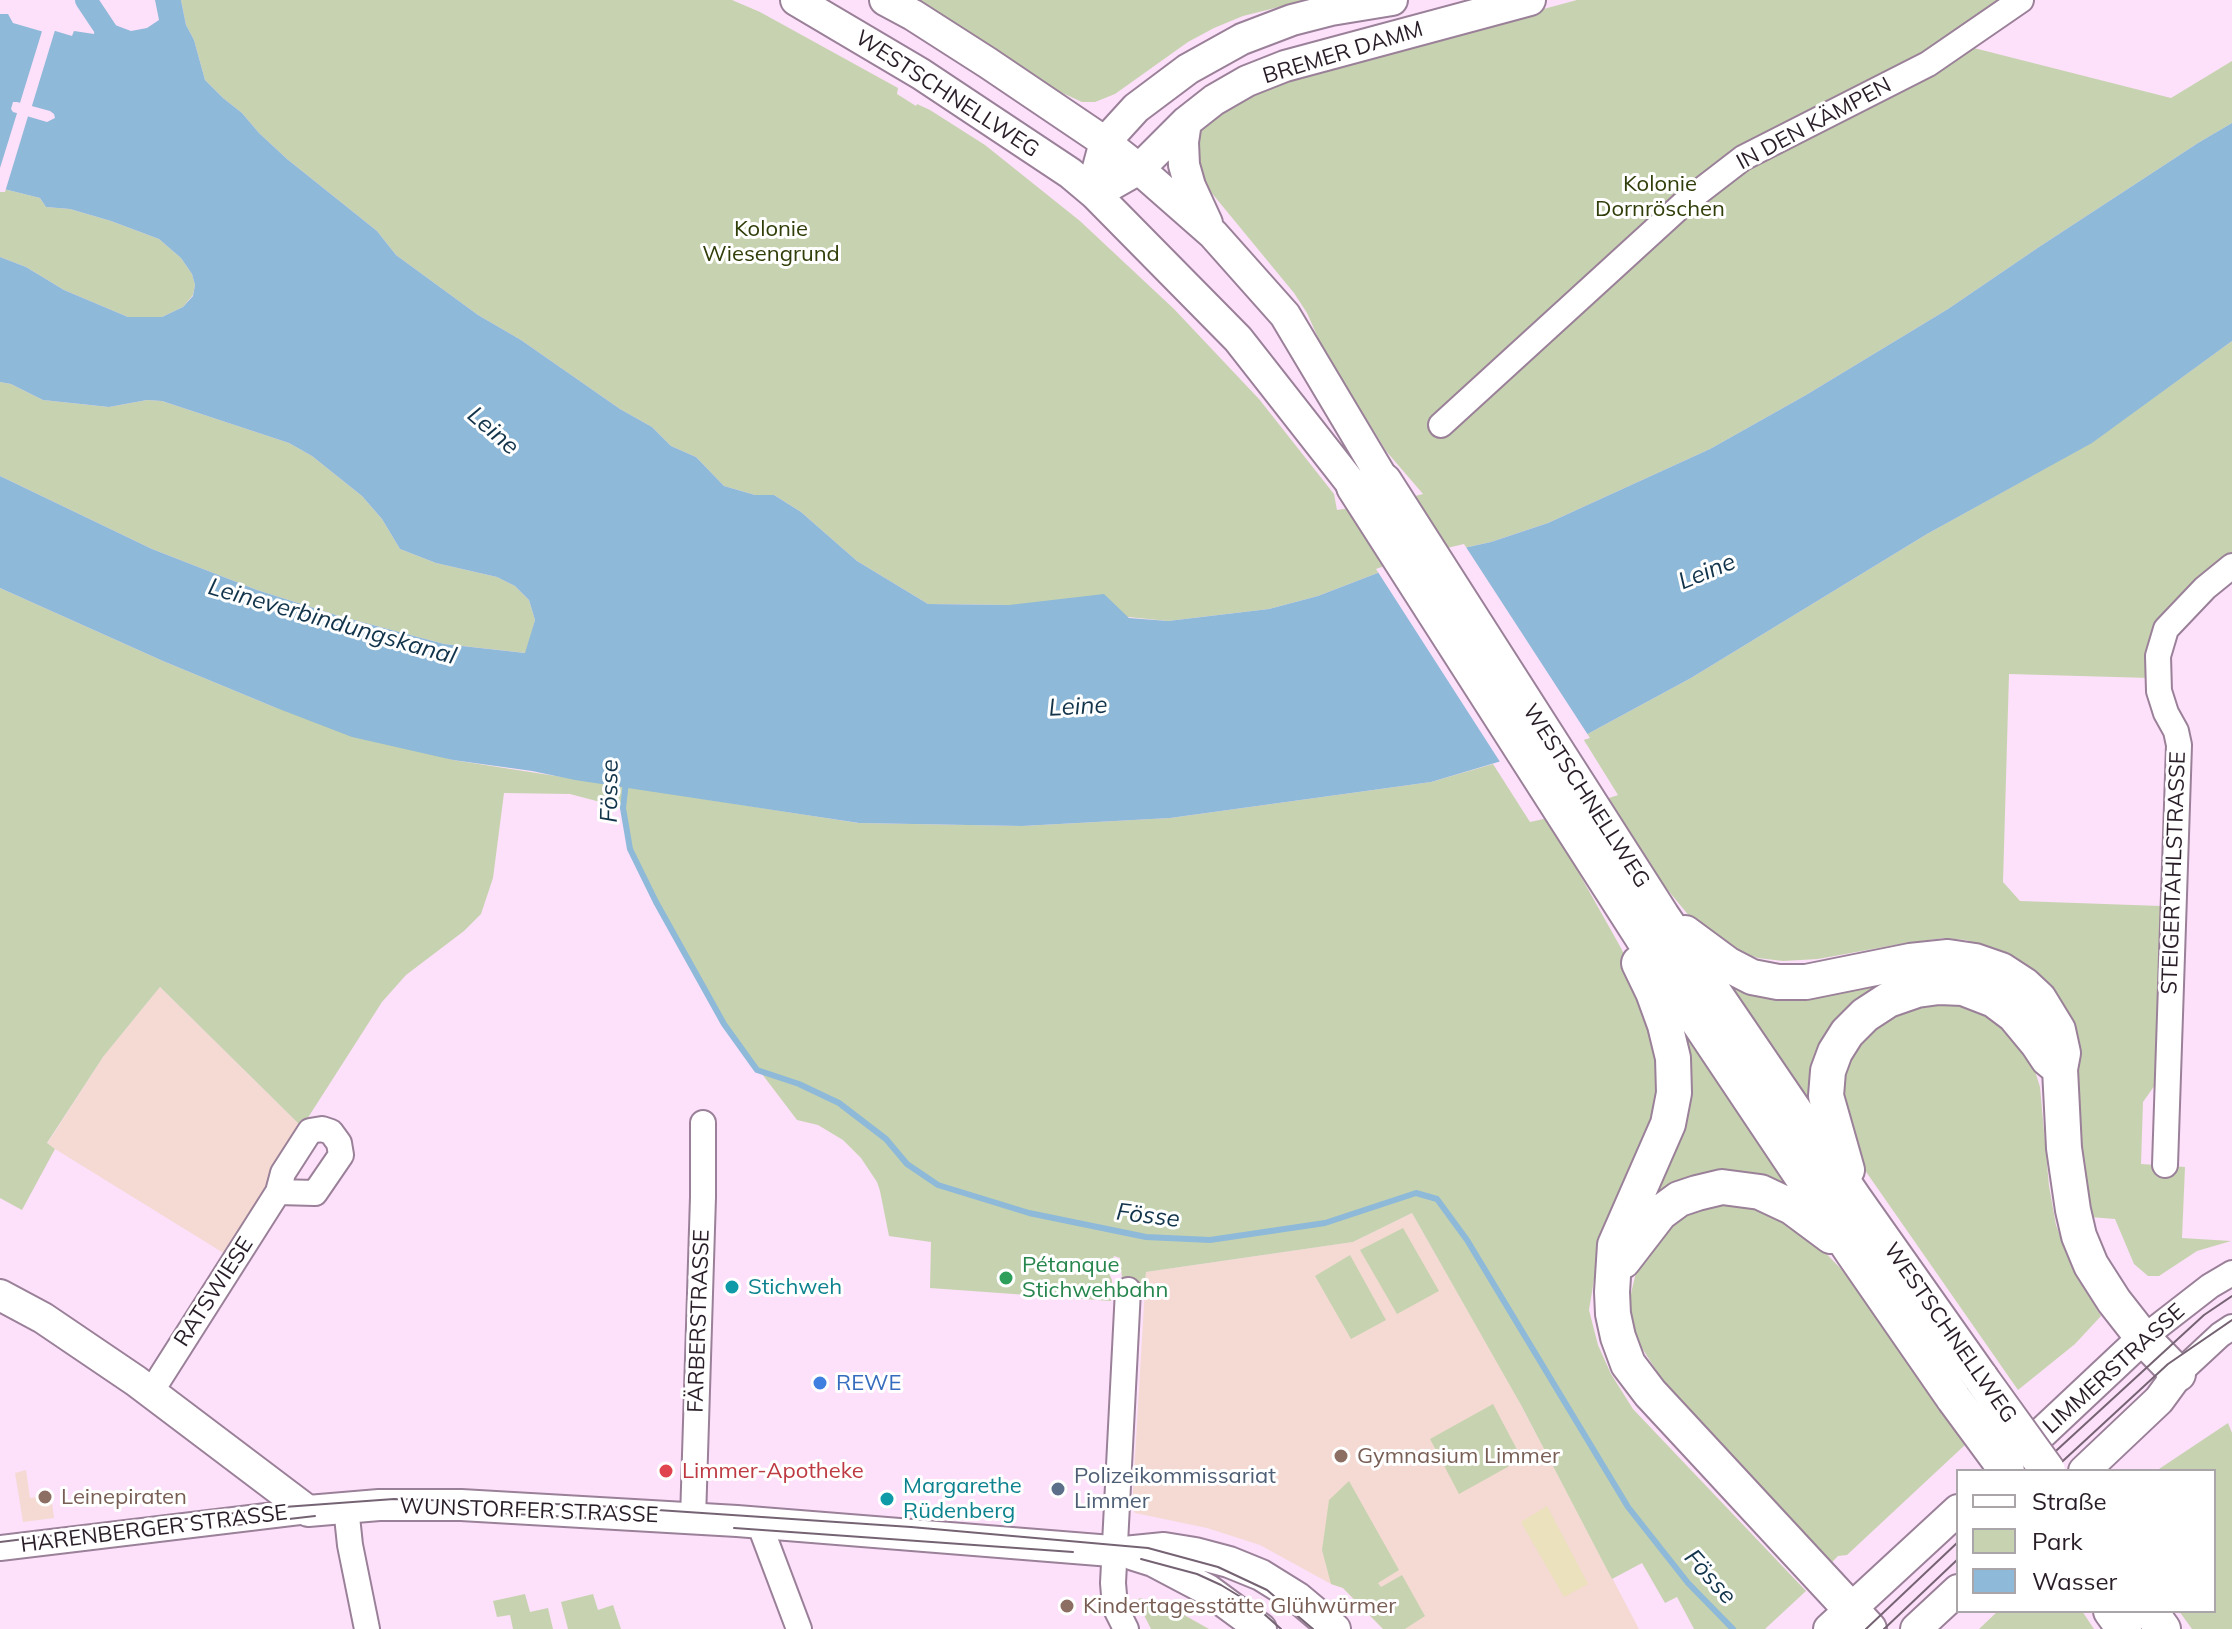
<!DOCTYPE html>
<meta charset="utf-8">
<style>
body{margin:0}
#map{position:relative;width:2232px;height:1629px;overflow:hidden;background:#fde0fa;font-family:Mulish,sans-serif}
canvas{display:block}
.legend{position:absolute;left:1956px;top:1469px;width:260px;height:144px;box-sizing:border-box;background:#fff;border:2px solid #a9a5a9;margin:0;padding:10px 14px;list-style:none;font-size:24px;color:#291e28}
.legend li{display:flex;align-items:center;gap:16px;height:40px}
.legend b{width:40px;border:2px solid #a9a5a9}
</style>
<div id="map">
<canvas width="2232" height="1629"></canvas>
<ul class="legend">
<li><b style="height:10px;background:#fff"></b>Straße</li>
<li><b style="height:22px;background:#c7d3b0"></b>Park</li>
<li><b style="height:22px;background:#8eb9d8"></b>Wasser</li>
</ul>
</div>
<script>
const g = document.querySelector('canvas').getContext('2d');
g.lineJoin = 'round';
function fillPath(path, color) { g.fillStyle = color; g.fill(path, 'evenodd'); }
const shape = rows => new Path2D(rows.map(r => 'M' + r).join(''));
function strokePath(path, color, width, dash) { g.strokeStyle = color; g.lineWidth = width; g.lineCap = dash ? 'butt' : 'round'; g.setLineDash(dash || []); g.stroke(path); }
function drawText(font, color, halo, rows, align = 'center') {
  g.font = font + ' Mulish,sans-serif'; g.lineWidth = 6; g.setLineDash([]); g.textBaseline = 'middle'; g.strokeStyle = halo; g.fillStyle = color; for (const [text, x, y, turn = 0] of rows) {
    g.save(); g.translate(x, y); g.rotate((+turn || 0) * Math.PI / 180); g.textAlign = isNaN(turn) ? turn : align; if (halo) g.strokeText(text, 0, 0); g.fillText(text, 0, 0); g.restore();
  }
}
fillPath(shape([
 [160,987,302,1127,230,1257,47,1144,103,1057],
 [1412,1213,1513,1390,1639,1629,1383,1629,1343,1588,1331,1584,1260,1545,1207,1528,1135,1513,1132,1507,1146,1272,1353,1242],
 [26,1470,30,1498,51,1495,54,1518,23,1522,15,1473]
]), '#f4dad3');
fillPath(shape([
 [181,0,732,0,760,12,898,88,897,94,916,106,917,104,930,110,985,145,1080,221,1174,309,1259,399,1334,494,1337,510,1392,502,1423,494,1386,451,1367,420,1360,423,1343,394,1307,313,1294,293,1201,180,1195,146,1200,132,1218,113,1247,94,1298,75,1577,0,2008,0,1970,47,2171,98,2232,61,2232,123,2198,143,2039,247,1948,309,1806,395,1710,449,1548,523,1491,542,1414,559,1318,596,1269,609,1168,621,1009,605,928,604,857,561,801,512,774,495,755,495,724,486,696,457,671,446,652,427,620,409,521,340,478,315,396,255,377,231,287,159,259,133,242,113,223,98,205,80,194,40,186,25],
 [913,0,1307,0,1243,16,1214,28,1188,42,1115,94,1095,102,1082,102,1034,80],
 [0,188,40,198,46,207,70,209,111,221,159,239,181,258,192,274,195,285,193,295,183,307,162,317,128,317,64,290,26,267,0,257],
 [2232,341,2232,557,2204,580,2150,678,2009,674,2003,882,2020,901,2161,906,2155,1085,2143,1102,2141,1164,2185,1167,2182,1238,2231,1241,2197,1251,2159,1276,2148,1276,2134,1264,2115,1219,2090,1217,2037,978,2018,961,2002,951,1966,940,1944,938,1906,943,1818,959,1783,961,1758,958,1734,950,1711,935,1690,917,1643,860,1603,800,1618,795,1582,737,1691,678,1927,534,2091,443],
 [0,382,11,384,43,400,109,407,147,400,162,401,289,443,312,456,362,496,382,519,400,549,436,563,497,577,515,586,529,600,535,620,526,653,444,644,339,616,257,590,152,549,0,476],
 [0,588,163,661,274,707,453,760,858,823,1022,826,1170,818,1431,782,1493,764,1530,822,1548,818,1621,948,1644,995,1657,1029,1661,1112,1604,1234,1596,1268,1589,1310,1598,1345,1611,1374,1633,1409,1806,1591,1765,1629,1694,1629,1677,1597,1665,1603,1642,1563,1612,1579,1521,1405,1412,1213,1353,1242,1146,1272,1145,1283,1130,1285,1122,1278,1120,1258,1114,1256,1108,1271,1112,1280,1111,1301,930,1288,931,1242,889,1236,880,1191,877,1182,861,1158,843,1140,818,1125,797,1120,724,1024,656,902,630,849,623,808,570,794,504,793,493,878,481,914,464,931,406,975,382,1002,302,1127,160,987,103,1057,47,1143,55,1149,22,1210,0,1198],
 [1925,971,1896,986,1813,1116,1726,980],
 [1949,1001,1971,1006,2004,1024,2031,1058,2040,1087,2049,1186,2056,1225,2074,1272,2101,1316,2075,1344,2018,1390,1862,1166,1840,1097,1845,1073,1853,1055,1874,1028,1895,1014,1922,1004],
 [1685,1034,1690,1034,1796,1192,1650,1202,1675,1153,1685,1125,1691,1092,1691,1060],
 [1738,1203,1767,1212,1793,1227,1817,1244,1841,1269,1875,1313,1966,1444,1847,1555,1838,1556,1831,1563,1663,1381,1638,1342,1629,1302,1637,1268,1664,1230,1686,1215,1714,1205],
 [1403,1228,1439,1291,1397,1314,1360,1250],
 [1350,1255,1386,1320,1351,1339,1315,1276],
 [1493,1404,1522,1459,1459,1494,1430,1439],
 [2228,1423,2232,1433,2232,1629,2192,1629,2179,1611,2214,1611,2214,1471,2156,1471],
 [1349,1481,1399,1570,1378,1583,1381,1587,1402,1575,1425,1616,1405,1629,1383,1629,1343,1588,1331,1584,1322,1550,1329,1500],
 [525,1594,530,1612,548,1608,553,1629,513,1629,510,1615,497,1617,493,1601],
 [593,1594,598,1610,613,1605,621,1629,568,1629,561,1602],
 [1140,1598,1177,1611,1209,1629,1151,1629,1137,1601],
 [1998,1611,2082,1611,2094,1629,1979,1629]
]), '#c7d3b0');
fillPath(shape([
 [1547,1506,1588,1584,1564,1597,1521,1522]
]), '#ebe1bc');
fillPath(shape([
 [155,0,181,0,186,25,194,40,205,80,223,98,242,113,259,133,287,159,377,231,396,255,478,315,521,340,620,409,652,427,671,446,696,457,724,486,755,495,774,495,801,512,857,561,928,604,1009,605,1104,594,1129,618,1168,621,1269,609,1318,596,1414,559,1491,542,1548,523,1710,449,1806,395,1948,309,2039,247,2198,143,2232,123,2232,341,2092,443,1927,534,1691,678,1582,737,1431,782,1170,818,1022,826,859,823,575,780,532,771,453,760,352,737,274,707,163,661,0,588,0,476,152,549,257,590,339,616,444,644,525,653,535,620,529,600,515,586,497,577,436,563,400,549,382,519,362,496,312,456,289,443,162,401,147,400,109,407,43,400,11,384,0,382,0,257,26,267,64,290,128,317,162,317,183,307,193,296,195,285,192,274,181,258,159,239,111,221,70,209,46,207,40,198,0,188,0,14,8,14,13,23,44,32,52,30,72,36,74,31,94,34,95,26,87,14,99,7,115,25,131,31,147,28,159,20],
 [13,102,17,102,50,111,54,114,55,118,47,122,13,112,11,109]
]), '#8eb9d8');
fillPath(shape([
 [52,26,56,27,31,109,19,106,43,28],
 [18,110,29,113,5,192,0,192,0,168],
 [1464,544,1590,738,1502,765,1376,569,1413,556]
]), '#fde0fa');
strokePath(shape([
 [626,782,623,808,630,849,656,902,724,1024,757,1070,799,1084,839,1103,886,1139,907,1164,938,1185,1029,1213,1146,1237,1210,1240,1325,1223,1416,1193,1437,1199,1467,1240,1628,1507,1688,1583,1733,1629]
]), '#8eb9d8', 6);
strokePath(shape([
 [86,0,108,33]
]), '#8eb9d8', 22);
const minor = shape([
 [1441,425,1682,205,1743,158,1928,64,2021,0],
 [2165,1165,2179,745,2176,731,2166,713,2159,691,2158,656,2166,629,2205,588,2232,566],
 [2143,1338,2210,1286,2232,1273],
 [2178,1374,2220,1335,2232,1327],
 [151,1392,278,1192,283,1173,310,1131,322,1129,331,1132,339,1143,341,1155,315,1193,278,1192],
 [346,1507,350,1545,367,1629],
 [693,1519,703,1197,703,1123],
 [759,1523,799,1629],
 [0,1548,308,1511],
 [1126,1629,1115,1607,1113,1583,1128,1290]
]);
const major = shape([
 [796,0,921,74,1070,173,1095,194,1238,339,1354,487],
 [885,0,913,15,988,63,1105,142,1139,169,1213,234,1285,315,1384,481],
 [1186,122,1183,142,1184,165,1190,186,1207,223],
 [1095,194,1139,169,1186,122,1214,100,1247,81,1285,66,1530,0],
 [1095,194,1098,168,1105,142,1136,108,1188,69,1242,39,1292,20,1331,10,1392,0],
 [0,1295,43,1318,136,1381,308,1511,379,1505,461,1505,737,1521,1124,1552,1164,1548,1195,1553,1229,1562,1261,1575,1298,1598,1335,1629],
 [2013,1460,2143,1338],
 [2084,1471,2159,1400,2178,1374],
 [1134,1555,1153,1561,1208,1590,1261,1629],
 [1829,1629,1958,1510],
 [1916,1629,1958,1590]
]);
const highway = shape([
 [1384,481,1662,916,1854,1198,1981,1378],
 [1354,487,1651,951,1853,1253,1954,1399],
 [1685,933,1727,964,1752,977,1778,982,1806,982,1910,961,1948,957,1975,961,2001,970,2024,985,2039,999,2058,1030,2063,1053,2060,1069,2064,1148,2073,1210,2079,1236,2091,1265,2114,1301,2143,1338,2178,1374],
 [1639,963,1653,992,1665,1025,1673,1058,1674,1093,1668,1124,1615,1245,1612,1292,1613,1314,1618,1337,1628,1364,1650,1393,1869,1629],
 [1847,1170,1826,1096,1828,1071,1835,1052,1847,1033,1865,1015,1888,1000,1917,990,1939,987,1963,988,1994,1000,2014,1015,2038,1044,2048,1059,2060,1069],
 [1623,1261,1660,1213,1679,1199,1697,1193,1722,1187,1760,1192,1792,1207,1831,1236],
 [2111,1611,2124,1629],
 [2150,1611,2163,1629]
]);
strokePath(minor, '#9a8098', 28);
strokePath(major, '#9a8098', 34);
strokePath(highway, '#9a8098', 38);
strokePath(minor, '#fff', 24);
strokePath(major, '#fff', 30);
strokePath(highway, '#fff', 34);
strokePath(shape([
 [2034,1471,2204,1315,2232,1296],
 [2052,1471,2168,1364,2232,1320],
 [498,1513,606,1519],
 [219,1527,315,1516],
 [734,1528,1073,1552],
 [0,1542,284,1507,394,1499,583,1505,911,1527,1148,1548,1218,1567,1267,1590,1313,1629],
 [1141,1559,1197,1574,1221,1585,1254,1605,1281,1629],
 [1866,1629,1958,1542],
 [1884,1629,1958,1559]
]), '#756373', 2);
const highwayBridge = shape([
 [1981,1378,2048,1471],
 [1954,1399,2007,1471]
]);
strokePath(highwayBridge, '#9a8098', 38, []);
strokePath(highwayBridge, '#fff', 34);
for (const [x, y, r, color] of [
 [1006,1278,8,"#2e9e5b"],
 [732,1287,8,"#0f9aa8"],
 [820,1383,8,"#3f7fe0"],
 [1341,1456,8,"#8d6e63"],
 [666,1471,8,"#e0444e"],
 [1058,1489,8,"#5c6f8a"],
 [45,1497,8,"#8d6e63"],
 [887,1499,8,"#0f9aa8"],
 [1067,1606,8,"#8d6e63"]
]) { const dot = new Path2D(); dot.arc(x, y, r, 0, 2 * Math.PI); g.fillStyle = color; g.fill(dot); strokePath(dot, '#fff', 3); }
drawText('22px', '#291e28', '#fff', [
 ["BREMER DAMM",1343,53,-17],
 ["WESTSCHNELLWEG",947,94,33],
 ["IN DEN KÄMPEN",1814,124,-28],
 ["WESTSCHNELLWEG",1586,796,57],
 ["STEIGERTAHLSTRASSE",2174,873,-88],
 ["RATSWIESE",214,1292,-57],
 ["FÄRBERSTRASSE",699,1321,-88],
 ["WESTSCHNELLWEG",1950,1333,55],
 ["LIMMERSTRASSE",2114,1369,-42],
 ["WUNSTORFER STRASSE",529,1511,2],
 ["HARENBERGER STRASSE",154,1529,-7]
]);
drawText('22px', '#303e09', '#fff', [
 ["Kolonie",1660,184],
 ["Dornröschen",1660,209],
 ["Kolonie",771,229],
 ["Wiesengrund",771,254]
]);
drawText('22px', '#27864d', '#fff', [
 ["Pétanque",1022,1265],
 ["Stichwehbahn",1022,1290]
], 'left');
drawText('22px', '#0d838f', '#fff', [
 ["Stichweh",748,1287],
 ["Margarethe",903,1486],
 ["Rüdenberg",903,1511]
], 'left');
drawText('22px', '#366cbe', '#fff', [
 ["REWE",836,1383]
], 'left');
drawText('22px', '#785e54', '#fff', [
 ["Gymnasium Limmer",1357,1456],
 ["Leinepiraten",61,1497],
 ["Kindertagesstätte Glühwürmer",1083,1606]
], 'left');
drawText('22px', '#be3a42', '#fff', [
 ["Limmer-Apotheke",682,1471]
], 'left');
drawText('22px', '#4e5e75', '#fff', [
 ["Polizeikommissariat",1074,1476],
 ["Limmer",1074,1501]
], 'left');
drawText('italic 24px', '#12344b', '#fff', [
 ["Leine",493,431,41],
 ["Leine",1707,572,-22],
 ["Leineverbindungskanal",332,622,16],
 ["Leine",1078,707,-3],
 ["Fösse",610,791,-89],
 ["Fösse",1148,1216,7],
 ["Fösse",1710,1577,48]
]);
</script>
